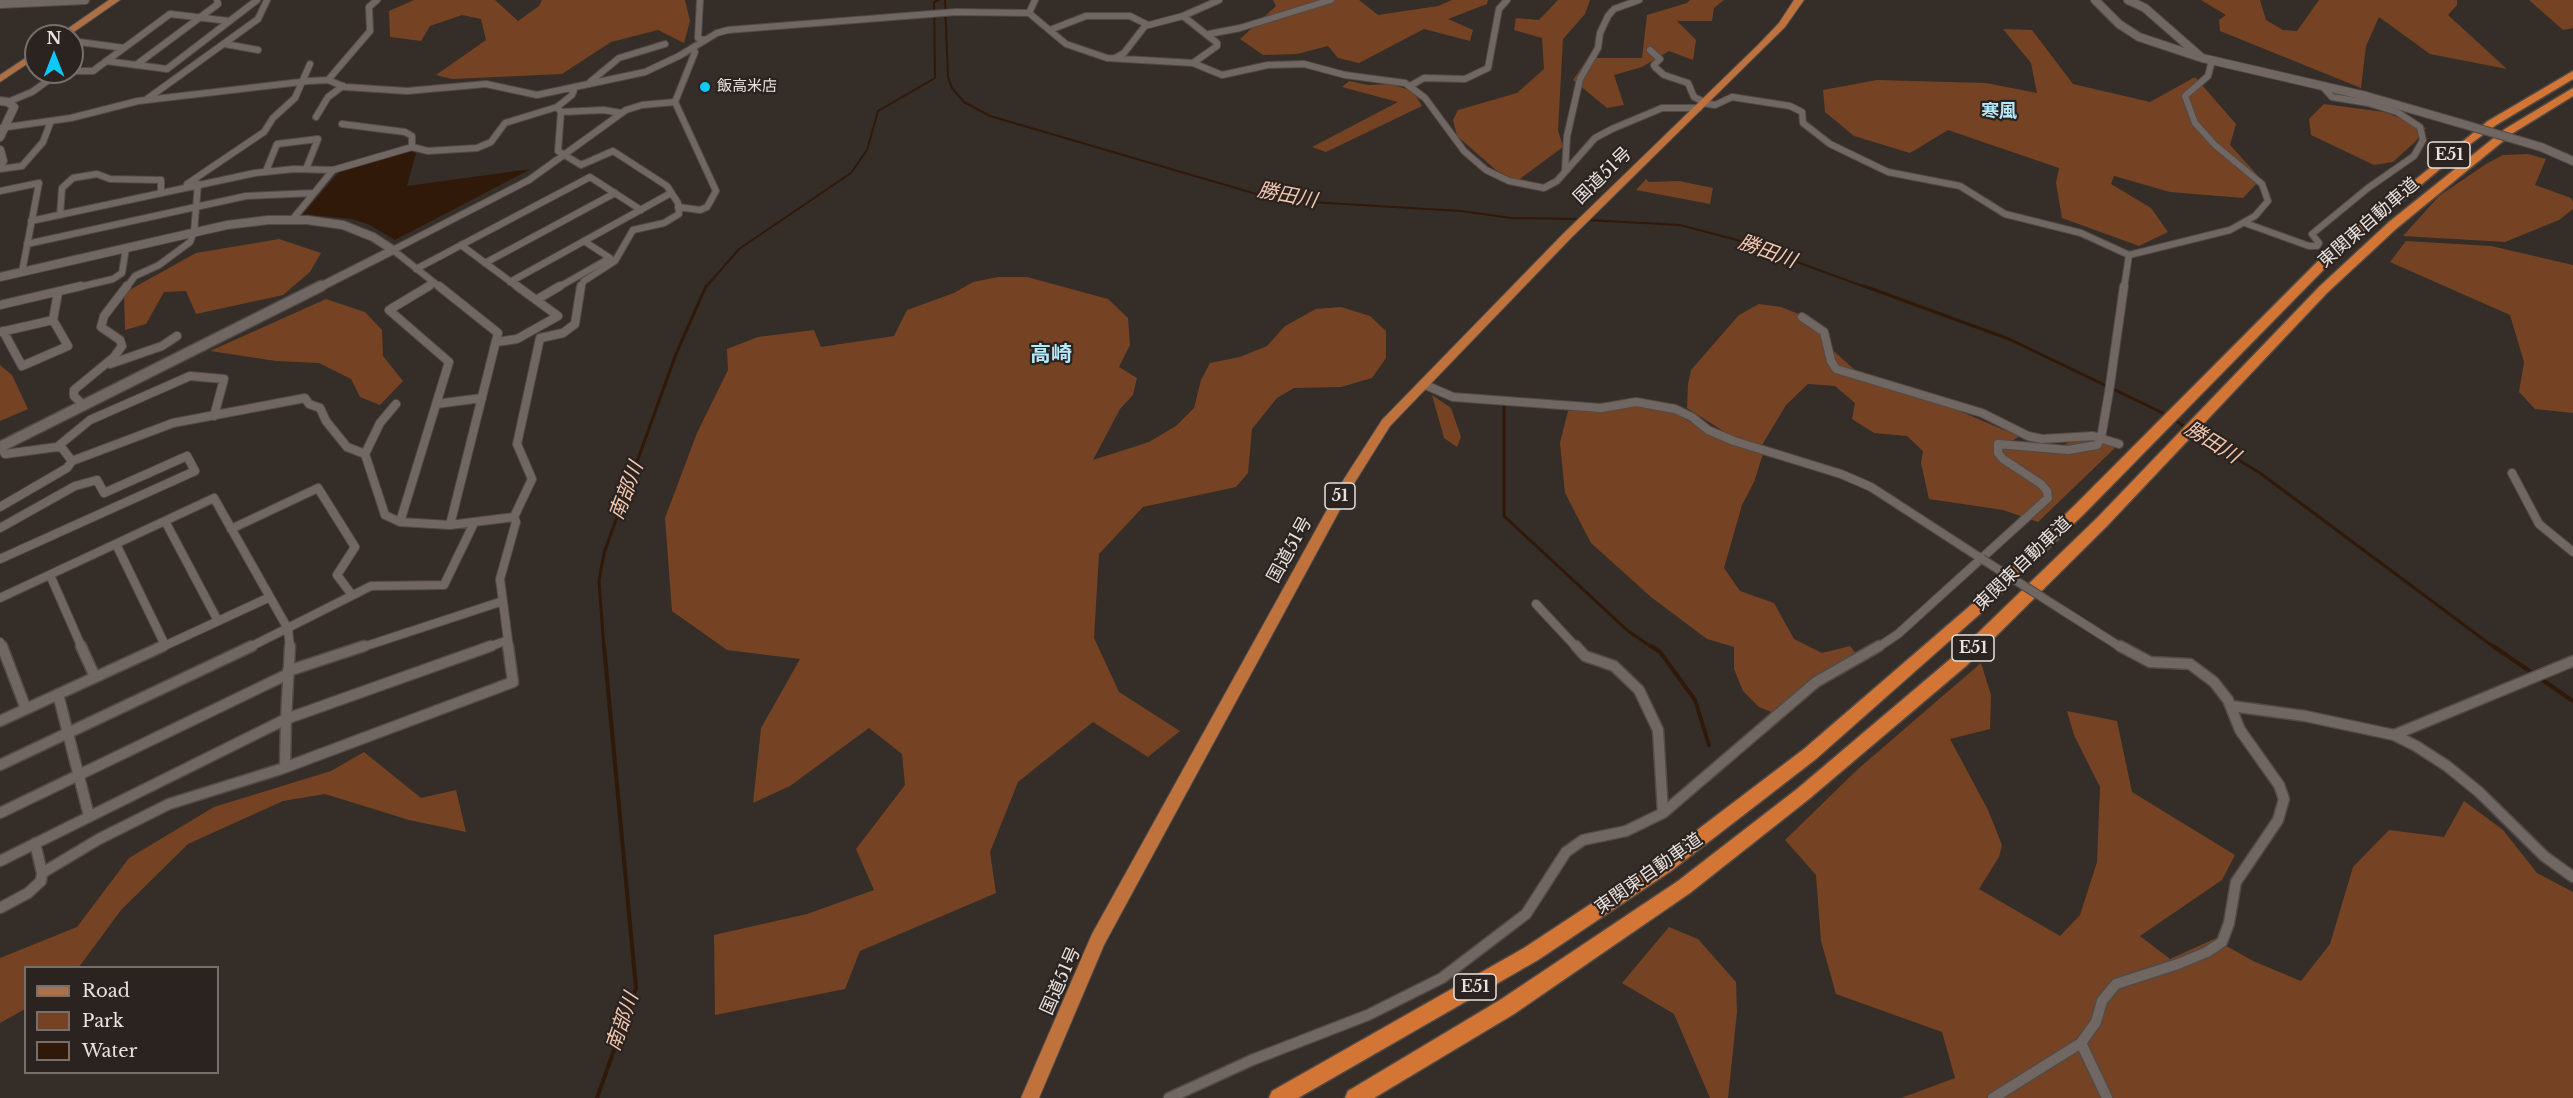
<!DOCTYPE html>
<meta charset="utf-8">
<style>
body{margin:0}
#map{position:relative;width:2573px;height:1098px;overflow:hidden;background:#352d28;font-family:"Libre Baskerville",serif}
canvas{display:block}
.legend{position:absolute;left:24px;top:966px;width:195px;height:108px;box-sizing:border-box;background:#2b231f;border:2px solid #766f6c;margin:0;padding:8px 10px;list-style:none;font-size:18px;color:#e7e2df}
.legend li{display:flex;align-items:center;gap:12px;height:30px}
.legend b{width:30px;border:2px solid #766f6c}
.north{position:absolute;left:24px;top:24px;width:60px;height:60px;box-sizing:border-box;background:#2b231f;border:2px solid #766f6c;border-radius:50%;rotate:0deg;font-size:16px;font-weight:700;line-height:24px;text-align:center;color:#e7e2df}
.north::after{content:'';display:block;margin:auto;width:21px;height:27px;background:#0bcafa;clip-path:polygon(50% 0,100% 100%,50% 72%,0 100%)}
</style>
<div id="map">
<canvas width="2573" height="1098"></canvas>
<ul class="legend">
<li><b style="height:8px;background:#ac6f46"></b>Road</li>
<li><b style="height:16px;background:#754323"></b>Park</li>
<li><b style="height:16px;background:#311909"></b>Water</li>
</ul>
<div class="north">N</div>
</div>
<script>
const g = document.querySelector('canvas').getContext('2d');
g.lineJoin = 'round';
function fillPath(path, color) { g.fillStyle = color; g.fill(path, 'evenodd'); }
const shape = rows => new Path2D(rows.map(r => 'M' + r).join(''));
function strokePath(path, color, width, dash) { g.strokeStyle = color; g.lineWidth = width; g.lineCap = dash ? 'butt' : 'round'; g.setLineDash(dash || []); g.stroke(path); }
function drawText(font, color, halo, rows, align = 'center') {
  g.font = font + ' "Libre Baskerville","Noto Sans JP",serif'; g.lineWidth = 4.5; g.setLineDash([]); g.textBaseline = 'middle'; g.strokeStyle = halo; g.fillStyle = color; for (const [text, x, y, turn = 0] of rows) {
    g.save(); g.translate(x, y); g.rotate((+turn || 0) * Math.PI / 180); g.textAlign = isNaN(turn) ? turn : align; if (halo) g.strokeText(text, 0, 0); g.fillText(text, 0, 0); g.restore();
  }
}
fillPath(shape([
 [414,0,495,0,518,21,539,6,542,0,685,0,690,21,684,43,658,30,611,42,562,74,452,79,436,75,486,40,481,19,462,15,430,26,421,41,390,37,389,11],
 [1273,0,1359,0,1378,15,1438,6,1452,0,1488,0,1487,4,1448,19,1473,30,1470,41,1424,29,1359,63,1338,58,1328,46,1297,54,1263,55,1240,39,1276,6],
 [1558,0,1590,0,1585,14,1563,39,1558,130,1563,147,1517,181,1496,170,1457,136,1453,120,1458,110,1517,93,1544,69,1542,38,1514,30,1516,18,1539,20],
 [1690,0,1724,0,1714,8,1712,21,1677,21,1696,40,1693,60,1669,51,1642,67,1614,75,1624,105,1607,108,1573,80,1588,58,1642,58,1647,15,1687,3],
 [2201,0,2260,0,2266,20,2283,30,2297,31,2319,0,2457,0,2457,5,2448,15,2507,69,2430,54,2379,17,2366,46,2361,88,2220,31,2219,20,2226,15],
 [2529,0,2573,0,2573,28,2563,30],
 [2003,29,2032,30,2073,84,2150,102,2195,77,2236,124,2230,145,2261,179,2243,198,2170,192,2114,176,2111,184,2151,208,2168,232,2139,246,2062,218,2056,183,2059,168,1948,130,1910,153,1854,136,1825,112,1823,90,1877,80,1986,83,2037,93,2031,63],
 [1349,81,1368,85,1390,84,1413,91,1422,106,1326,152,1312,147,1398,102,1342,87],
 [2324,104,2384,112,2426,128,2416,141,2393,162,2374,165,2311,135,2309,119],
 [2528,154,2546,159,2535,185,2571,198,2573,202,2573,209,2559,220,2505,242,2403,236,2439,196,2486,164,2503,155],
 [1646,179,1649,182,1679,181,1713,188,1710,204,1636,190],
 [279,239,321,253,310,272,283,295,196,314,186,291,164,292,146,324,125,330,124,293,196,253],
 [2406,241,2491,246,2573,265,2573,413,2535,409,2519,392,2524,362,2510,315,2390,262],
 [998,277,1027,277,1108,299,1128,318,1130,345,1119,367,1137,378,1133,395,1120,409,1093,460,1149,442,1176,426,1194,408,1201,380,1210,363,1240,357,1267,346,1285,326,1316,309,1341,307,1370,316,1386,331,1386,358,1372,378,1341,387,1294,388,1277,398,1252,429,1248,473,1236,487,1143,507,1099,554,1094,638,1119,692,1180,731,1148,757,1093,722,1018,782,990,852,996,893,860,951,845,989,715,1015,714,935,807,914,874,890,856,849,905,785,902,754,869,728,790,786,753,803,761,728,800,659,727,650,672,611,665,518,697,433,728,370,727,349,758,337,814,330,821,347,894,336,907,310,954,293,973,282],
 [326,299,365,312,382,330,383,356,403,381,380,405,360,397,351,379,319,363,276,361,210,351],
 [1759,304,1781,307,1801,315,1821,331,1828,346,1856,371,1889,387,1941,403,2004,430,2022,435,2003,446,2056,450,2079,436,2116,447,2038,522,2003,510,1929,499,1921,463,1923,451,1907,436,1874,433,1852,419,1855,403,1835,386,1808,384,1786,405,1762,445,1731,436,1687,408,1688,384,1691,370,1739,315],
 [0,365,12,375,28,409,0,421],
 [1432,395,1451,408,1461,437,1457,447,1444,438],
 [1640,405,1674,412,1706,432,1763,454,1754,482,1742,505,1724,568,1740,591,1774,603,1794,639,1822,653,1850,646,1857,655,1819,674,1774,713,1759,707,1743,691,1734,669,1734,647,1707,639,1651,597,1591,543,1565,493,1560,443,1568,411,1610,411],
 [1981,663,1991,695,1990,729,1950,739,1988,810,2002,845,1999,857,1979,889,2060,936,2080,915,2097,862,2100,787,2074,735,2067,711,2117,721,2132,792,2235,855,2222,880,2140,936,2170,959,2214,939,2253,961,2301,981,2330,944,2353,867,2389,830,2444,837,2464,801,2503,830,2537,873,2573,892,2573,1098,1901,1098,1955,1078,1942,1032,1836,994,1821,941,1816,875,1785,840,1858,769],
 [364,752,421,798,456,790,466,832,409,820,325,794,283,801,188,844,121,910,79,967,26,968,25,1009,0,1023,0,958,77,927,129,858,214,807,331,771],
 [1669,927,1698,939,1736,982,1737,1012,1728,1098,1710,1098,1674,1014,1622,983]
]), '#754323');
fillPath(shape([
 [411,151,416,153,407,186,531,169,395,240,368,224,351,219,303,214,340,171]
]), '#311909');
strokePath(shape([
 [945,0,948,77,952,88,964,102,990,116,1253,193,1294,201,1461,211,1511,218,1581,219],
 [1587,220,1680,225,1737,240,1868,288],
 [705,288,739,249,851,173,867,150,878,111,935,78,934,2,939,0]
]), '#311909', 2);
strokePath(shape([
 [1864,286,2009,339,2167,415],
 [1504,406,1504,516,1628,631,1653,648],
 [2173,419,2187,428],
 [2193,432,2260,473,2495,648],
 [604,648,599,581,604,553,676,354,706,286]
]), '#311909', 3);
strokePath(shape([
 [1651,646,1660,652,1695,700,1709,745],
 [2493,646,2573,701],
 [597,1098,636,988,604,646]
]), '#311909', 4);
const minorFar2 = shape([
 [700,0,698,38,705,40],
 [1029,13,1035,0],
 [1183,16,1217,43,1217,46,1193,63],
 [1050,30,1086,16,1130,16,1148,25],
 [1209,34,1240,28,1331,0],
 [72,41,124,48],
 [225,44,258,50],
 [1650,50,1660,59,1654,65,1656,68,1664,75,1688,83,1694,97,1704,102],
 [1115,58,1124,53,1145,26,1183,16,1219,0],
 [106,61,167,69,257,0],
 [136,65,218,4,217,0],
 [72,71,93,71,170,14,229,21],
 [328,80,370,31,369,7,377,0],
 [590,82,619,58,665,44],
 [1410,86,1424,78,1465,79,1488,68,1499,9,1507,0],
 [575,87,572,95,557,107,561,112,558,151,581,165,613,151,667,186,678,203,679,214,664,223,633,230,615,261,584,281,580,288],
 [147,99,258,19,267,0],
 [8,102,32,92,60,72],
 [1703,103,1715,105,1732,97,1790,106,1802,112,1803,123,1830,144,1888,172,1960,186,2005,214,2081,233,2129,255],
 [561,112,604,110,621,113],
 [316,117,328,97,343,86],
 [342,124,405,132,412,136,412,147],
 [0,128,71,118,138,101,309,81,328,80,345,87,407,91,486,84,537,95,645,72,679,56,717,33,728,30,956,12,1029,13,1066,44,1107,58,1193,63,1222,75,1268,65,1304,64,1345,75,1405,83,1425,98,1464,151,1486,170,1509,181,1544,188,1557,181,1595,138,1612,129,1662,108,1699,108],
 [0,169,22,166,43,142,51,121],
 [266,171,277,144,318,139,306,169],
 [1565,171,1567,136,1580,79,1598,48,1600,33,1608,16,1614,9,1639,0],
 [187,184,264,132,273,118,295,98,310,64],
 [0,191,39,183,22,272],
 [678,207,700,210,707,207,716,191,675,102,695,52,692,48],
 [60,215,62,188,73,178,97,174,110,179,161,180,161,193],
 [292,220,333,170,412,147,428,151,477,148,491,142,505,123,557,107],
 [31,221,255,173,294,169,333,170],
 [2245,223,2309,246,2317,246,2319,243,2312,234,2368,188,2414,156,2423,140,2420,127,2397,112,2368,103,2332,97,2322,86],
 [27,244,246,196,314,193],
 [461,245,519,288],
 [485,263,615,193],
 [416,269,590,177,641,210],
 [510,282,671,193],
 [75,288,113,279,122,273,126,248],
 [126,288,135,276,159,265,190,242,194,232,198,184],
 [427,288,435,283],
 [441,288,393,250,529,180,626,110,642,105,675,102],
 [557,288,610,258,584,241],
 [2124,288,2129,255,2230,230,2255,216,2268,201,2262,184,2215,145,2195,123,2185,96,2208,76,2212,60]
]);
const minorFar1 = shape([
 [439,286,498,333,450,525],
 [536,300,560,286],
 [0,305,81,286],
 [1802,317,1824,332,1831,361,1836,369,1982,413,2028,436,2042,439,2093,436,2119,444],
 [3,331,22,366,68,346,53,320,58,292],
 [1,332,53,320],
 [497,342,517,339,558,316,517,286],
 [110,364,162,346,177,336],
 [1423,384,1453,397,1601,408,1636,402,1675,409,1692,417,1708,430,1734,441,1841,474,1871,487,1982,559],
 [396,404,380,423,365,454,385,515,400,522,450,525,514,517,532,479,517,444,540,338,563,333,575,324,581,286],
 [436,404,482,398],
 [84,406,74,396,74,390,114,357,122,346,120,340,101,327,104,316,127,286],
 [1,446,5,454,57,447,90,420,190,376,224,379,214,416],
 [72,461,173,423,305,398,309,404,320,408,326,421,347,447,365,454],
 [2512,473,2539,524,2573,552],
 [0,507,67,468,72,461,62,448,57,447],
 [165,521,218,621],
 [400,522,449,362,389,310,429,286],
 [0,528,75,486,97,480,104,493,187,456,195,471,0,559],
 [231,529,318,488,355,547,337,575,352,595],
 [116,544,165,645],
 [50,575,82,648],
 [0,598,214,498,288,629,290,648],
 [1536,604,1577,648],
 [2059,608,2122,648],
 [0,642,2,648],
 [160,648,270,597],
 [248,648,371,586,444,585,474,523],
 [360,648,503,601],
 [486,648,508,640],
 [509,648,500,579,516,522,514,517],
 [1877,648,1898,634,2048,498,2047,491,2041,484,2003,459,1998,453,1998,444,2068,450,2097,445,2101,438,2109,392,2124,286]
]);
const minor = shape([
 [2,646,26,709],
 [81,646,95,677],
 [1576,646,1585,656,1614,666,1639,690,1658,730,1663,813],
 [288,671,364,646],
 [58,694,89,816],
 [2231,706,2305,716,2394,735,2416,746,2447,766,2479,792,2544,856,2573,877],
 [0,721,163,646],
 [2394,735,2573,661],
 [0,765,252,646],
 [285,767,286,719,491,646],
 [0,813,288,674],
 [0,861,286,719,290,646],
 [42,873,99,839,169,804,281,769,513,682,508,646],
 [0,908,28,893,41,881,42,873,35,843],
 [2081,1043,2107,1098],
 [1169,1098,1252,1060,1368,1015,1442,978,1526,914,1566,852,1583,840,1626,831,1663,813,1816,682,1879,646],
 [1993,1098,2081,1043,2096,1022,2102,1001,2116,984,2178,964,2207,952,2222,942,2229,923,2236,882,2278,820,2284,799,2279,785,2240,730,2228,700,2214,682,2190,664,2150,662,2120,646]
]);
const tertiaryFar1 = shape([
 [2095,0,2119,24,2139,37,2199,57],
 [2128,0,2145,8,2202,58,2366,96,2456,122],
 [0,4,85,0],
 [0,101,8,102,14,107,0,137],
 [2541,147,2573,161],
 [0,150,3,161,0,166],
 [0,277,227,225,268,220,307,220,343,225,373,237,393,250,318,288]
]);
const tertiary = shape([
 [0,447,321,286]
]);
const primary = shape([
 [109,0,120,0,68,36,57,36,109,0],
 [36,51,36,58,0,82,0,75,36,51]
]);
const trunk = shape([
 [1794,0,1804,0,1785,27,1571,238,1390,426,1355,482,1104,945,1039,1098,1021,1098,1092,934,1344,479,1382,420,1563,234,1758,45,1779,23,1794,0]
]);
const motorway = shape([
 [2573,71,2573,79,2496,125,2465,148,2340,253,2084,514,1981,613,1816,759,1671,871,1538,960,1298,1098,1269,1098,1272,1091,1524,948,1659,859,1804,749,1971,605,2074,506,2332,247,2488,121,2573,71],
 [2573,88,2573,96,2513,133,2397,228,2327,293,2107,526,1966,666,1809,799,1690,893,1514,1014,1374,1098,1345,1098,1348,1091,1500,1000,1678,881,1797,789,1954,656,2097,518,2319,287,2389,222,2505,129,2573,88]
]);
strokePath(minorFar2, '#514a47', 8);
strokePath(minorFar1, '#514a47', 10);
strokePath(minor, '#514a47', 13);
strokePath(tertiaryFar1, '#514a47', 10);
strokePath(tertiary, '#514a47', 13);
strokePath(primary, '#514a47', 2);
strokePath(trunk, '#514a47', 2);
strokePath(motorway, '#514a47', 3);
strokePath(minorFar2, '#716762', 6);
strokePath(minorFar1, '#716762', 8);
strokePath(minor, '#716762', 10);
strokePath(tertiaryFar1, '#716762', 8);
strokePath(tertiary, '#716762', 10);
fillPath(primary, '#ac6f46');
fillPath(trunk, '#c0723d');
fillPath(motorway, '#d37534');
const minorBridge = shape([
 [1982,559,2059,608]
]);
const tertiaryBridge = shape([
 [2456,122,2541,147]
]);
strokePath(minorBridge, '#514a47', 10, []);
strokePath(tertiaryBridge, '#514a47', 10, []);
strokePath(minorBridge, '#716762', 8);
strokePath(tertiaryBridge, '#716762', 8);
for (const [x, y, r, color] of [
 [705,87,6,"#0bcafa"]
]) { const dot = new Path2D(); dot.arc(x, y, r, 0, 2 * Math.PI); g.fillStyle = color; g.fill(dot); strokePath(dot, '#2b231f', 2); }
drawText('15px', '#e7e2df', '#2b231f', [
 ["飯高米店",717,87]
], 'left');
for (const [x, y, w] of [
 [2449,155,42],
 [1340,496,30],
 [1973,648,42],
 [1475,987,42]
]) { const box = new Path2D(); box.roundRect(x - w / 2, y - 13, w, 26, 4.5); g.fillStyle = '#2b231f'; g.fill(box); strokePath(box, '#e7e2df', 1.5); }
drawText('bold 16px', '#e7e2df', null, [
 ["E51",2449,155],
 ["51",1340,496],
 ["E51",1973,648],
 ["E51",1475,987]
]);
drawText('bold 18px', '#b5e9fd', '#2b231f', [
 ["寒風",1999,112]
]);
drawText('18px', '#e7e2df', '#2b231f', [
 ["国道51号",1603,176,-44],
 ["東関東自動車道",2369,223,-41],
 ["国道51号",1290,550,-61],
 ["東関東自動車道",2023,564,-44],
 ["東関東自動車道",1649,874,-35],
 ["国道51号",1061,981,-66]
]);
drawText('italic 20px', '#f3c8af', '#2b231f', [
 ["勝田川",1287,196,11],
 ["勝田川",1767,252,20],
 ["勝田川",2212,443,32],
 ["南部川",627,491,-69],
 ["南部川",623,1022,-71]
]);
drawText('bold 21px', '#b5e9fd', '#2b231f', [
 ["高崎",1051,355]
]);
</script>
